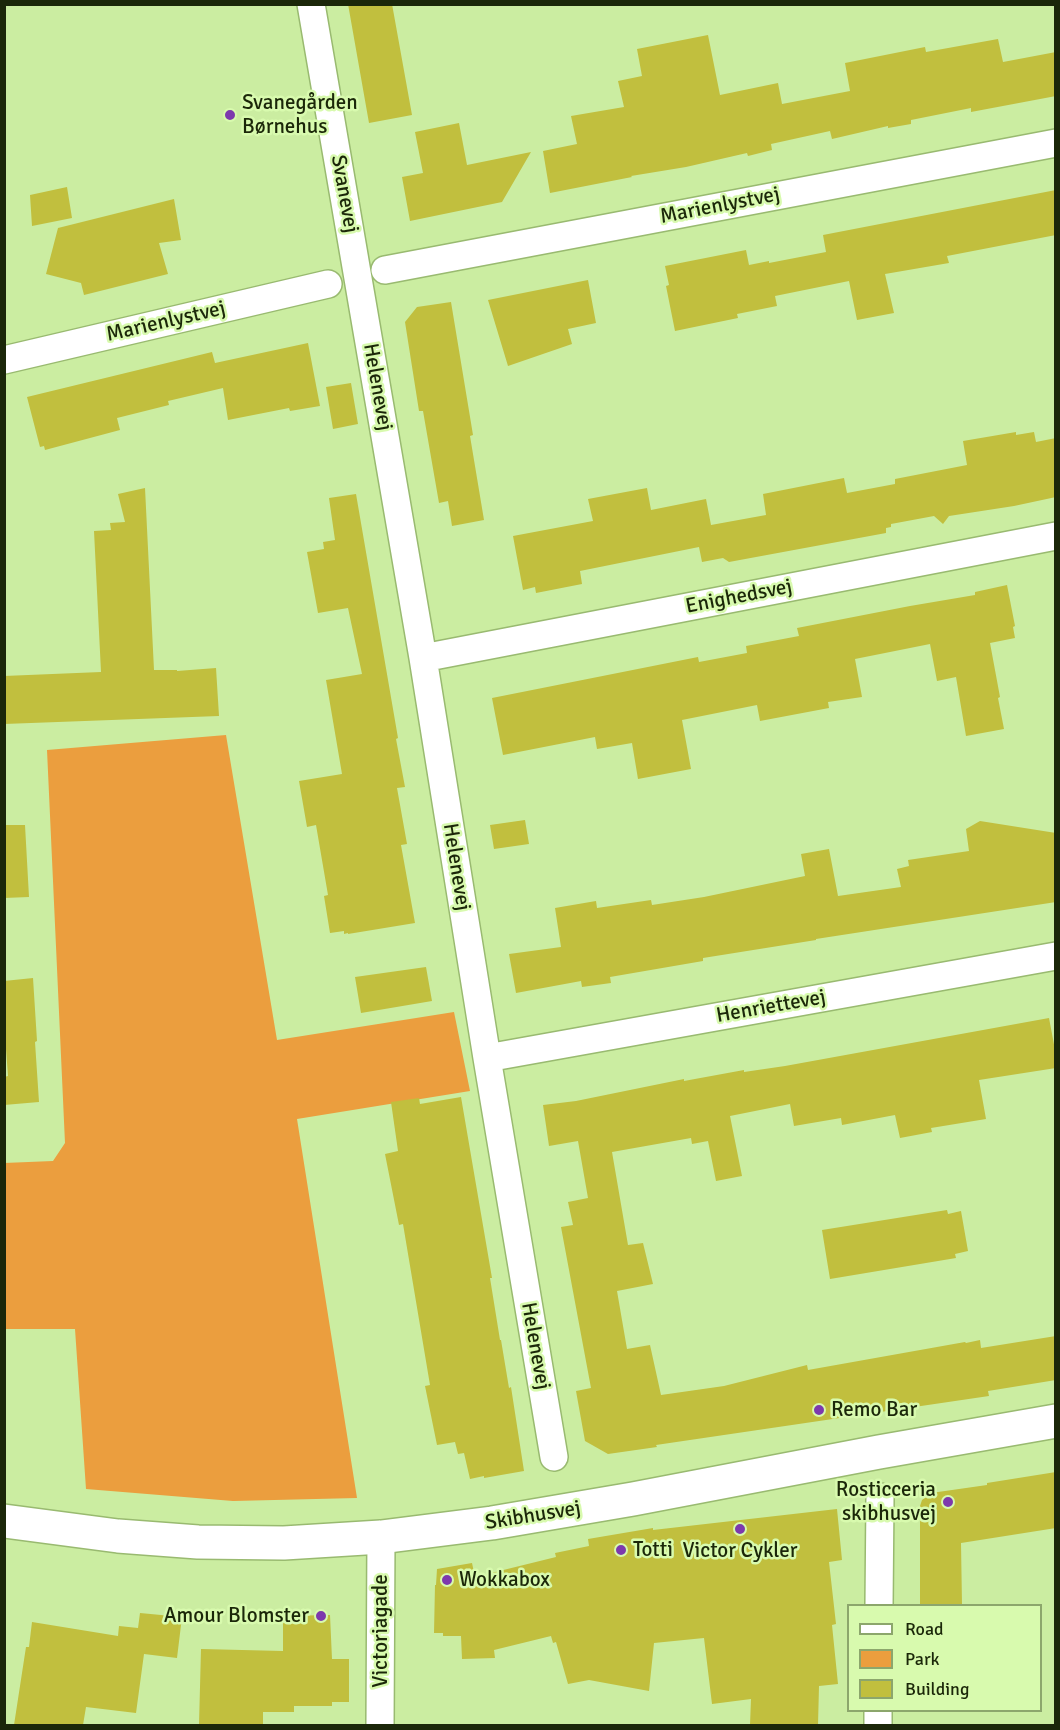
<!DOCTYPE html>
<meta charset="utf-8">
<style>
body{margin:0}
#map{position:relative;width:1060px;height:1730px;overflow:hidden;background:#cbeda1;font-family:Signika,sans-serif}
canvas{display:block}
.frame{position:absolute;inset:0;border:6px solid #1b2709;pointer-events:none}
.legend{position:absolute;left:847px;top:1604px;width:195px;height:108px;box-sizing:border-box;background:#d8faae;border:2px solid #8ca66c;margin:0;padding:8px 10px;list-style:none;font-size:18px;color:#1b2709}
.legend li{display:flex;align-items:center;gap:12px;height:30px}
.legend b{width:30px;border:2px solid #8ca66c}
</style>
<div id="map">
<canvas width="1060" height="1730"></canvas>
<div class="frame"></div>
<ul class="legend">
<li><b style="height:8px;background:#fff"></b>Road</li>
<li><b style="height:16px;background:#eb9e3e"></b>Park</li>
<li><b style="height:16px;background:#c1bf3e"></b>Building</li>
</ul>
</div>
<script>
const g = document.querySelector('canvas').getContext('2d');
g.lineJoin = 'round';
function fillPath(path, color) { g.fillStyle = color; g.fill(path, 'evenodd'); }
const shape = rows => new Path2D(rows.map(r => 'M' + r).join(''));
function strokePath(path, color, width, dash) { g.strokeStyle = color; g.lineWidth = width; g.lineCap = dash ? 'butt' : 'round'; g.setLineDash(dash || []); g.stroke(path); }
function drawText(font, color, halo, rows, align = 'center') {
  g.font = font + ' Signika,sans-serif'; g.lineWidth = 5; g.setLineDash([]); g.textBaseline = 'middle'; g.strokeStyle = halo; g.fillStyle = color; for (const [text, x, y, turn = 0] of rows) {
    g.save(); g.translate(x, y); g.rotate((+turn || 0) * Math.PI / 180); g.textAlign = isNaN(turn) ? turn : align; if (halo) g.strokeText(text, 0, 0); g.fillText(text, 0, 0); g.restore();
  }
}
fillPath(shape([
 [226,735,277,1040,454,1012,470,1091,297,1119,357,1498,233,1501,86,1489,75,1329,5,1329,4,1163,53,1161,65,1143,47,750]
]), '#eb9e3e');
fillPath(shape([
 [348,4,392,4,412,115,369,123],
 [708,35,720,95,778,83,782,104,850,91,845,63,925,47,926,52,998,39,1003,62,1056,52,1056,96,971,112,971,108,911,120,911,124,888,128,888,126,832,139,830,131,771,144,772,150,748,156,747,153,686,167,631,176,632,177,550,193,543,151,577,144,571,116,624,107,618,81,642,76,637,49],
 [459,123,467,165,531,152,502,202,410,221,402,177,423,173,415,132],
 [67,187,72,218,32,226,30,195],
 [1056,190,1056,235,947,256,949,263,885,274,894,313,857,320,849,281,775,296,777,306,737,314,738,318,675,331,666,286,669,285,665,266,746,250,749,265,769,261,769,263,826,252,823,235],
 [174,199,181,240,159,243,168,274,84,295,81,283,46,274,58,228],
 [588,280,596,323,568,329,572,344,508,366,488,300],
 [451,302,473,435,470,436,484,520,452,526,448,501,439,503,423,411,419,411,405,322,417,307],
 [308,343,320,406,290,411,289,408,228,420,223,388,168,401,169,405,117,418,120,430,45,450,44,446,40,447,27,397,212,352,215,363],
 [351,383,358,424,333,429,326,387],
 [1016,432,1016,435,1034,432,1036,442,1056,438,1056,497,1014,506,949,516,943,524,934,516,891,524,891,527,886,528,886,533,729,562,723,558,702,562,699,547,580,571,582,584,536,593,535,587,523,590,513,536,593,521,588,499,647,488,651,510,706,499,711,525,766,515,763,494,844,478,847,493,895,484,895,479,967,465,963,441],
 [145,488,154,670,177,670,177,671,216,668,219,716,4,724,4,676,101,672,94,531,111,530,110,523,125,522,118,494],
 [356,494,398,738,396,739,405,787,397,788,407,844,401,845,415,923,348,934,348,933,344,934,344,931,330,933,324,896,328,895,316,825,307,827,299,781,342,774,326,680,362,674,348,608,318,613,307,552,324,549,323,542,335,540,329,498],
 [1007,585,1015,626,1013,627,1015,638,990,643,1000,697,998,698,1004,729,966,736,956,677,937,681,930,644,855,659,862,697,828,702,829,708,760,721,757,705,682,720,691,769,638,779,632,743,597,749,595,737,503,755,492,698,698,657,699,662,747,653,746,646,799,636,797,628,910,606,975,595,975,592],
 [525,820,529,844,494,849,490,825],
 [980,821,1056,833,1056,902,816,939,816,940,703,958,703,961,610,977,611,983,582,987,581,981,516,993,509,954,561,947,555,908,596,901,597,908,651,900,652,905,704,897,805,876,801,854,829,849,838,896,901,887,897,869,909,866,908,860,969,851,966,829],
 [4,825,25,825,29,897,4,898],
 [426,967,432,1001,361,1013,355,977],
 [33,978,37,1041,35,1042,39,1102,4,1105,4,1077,8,1076,4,1022,4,981],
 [1049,1018,1056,1055,1056,1068,979,1080,986,1119,931,1128,932,1132,900,1138,895,1115,842,1125,841,1118,794,1126,790,1104,730,1116,742,1176,716,1181,708,1141,692,1144,691,1138,612,1152,628,1245,643,1243,653,1284,617,1291,627,1349,650,1345,661,1395,724,1386,807,1365,808,1370,965,1342,966,1343,980,1340,981,1348,1056,1336,1056,1380,988,1391,989,1396,656,1445,657,1447,608,1454,585,1441,576,1391,591,1388,561,1227,573,1225,568,1202,588,1198,578,1141,549,1146,543,1105,576,1101,684,1079,684,1081,744,1070,744,1072,785,1066],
 [461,1097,492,1278,490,1278,500,1340,501,1340,509,1388,511,1387,524,1471,484,1478,484,1476,470,1479,464,1453,458,1454,455,1442,437,1445,425,1386,430,1385,403,1224,399,1225,385,1154,398,1151,391,1102,419,1098,420,1104],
 [947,1210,948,1214,961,1211,968,1251,955,1254,956,1258,830,1279,822,1230],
 [1056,1472,1056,1528,961,1543,962,1605,920,1605,920,1506,922,1500,931,1493,987,1485,987,1483],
 [837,1509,842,1560,829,1562,836,1624,832,1625,838,1684,819,1686,818,1725,750,1725,751,1699,712,1704,704,1638,654,1643,649,1691,589,1680,568,1684,556,1642,553,1643,551,1636,494,1650,495,1658,462,1659,461,1636,443,1636,443,1633,434,1633,435,1585,436,1585,437,1569,472,1563,475,1577,556,1557,555,1553,589,1546,588,1539,653,1528,653,1530],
 [140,1613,182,1617,177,1658,144,1654,136,1713,86,1707,83,1725,14,1725,26,1647,29,1647,32,1622,118,1636,119,1626,138,1628],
 [330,1615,332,1659,349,1659,349,1702,332,1702,332,1706,294,1706,294,1712,263,1712,263,1725,199,1725,201,1649,283,1651,283,1616]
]), '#c1bf3e');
const minor = shape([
 [311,4,423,658,487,1058,554,1457],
 [385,270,1056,143],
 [4,360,328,284],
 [423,658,1056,536],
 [487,1058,1056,956],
 [879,1606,880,1497],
 [380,1726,381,1537],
 [878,1726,878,1710]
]);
const tertiary = shape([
 [4,1521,118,1536,198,1542,284,1543,381,1537,492,1523,633,1499,879,1452,1056,1421]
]);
strokePath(minor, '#99ba70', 30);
strokePath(tertiary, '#99ba70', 36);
strokePath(minor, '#fff', 27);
strokePath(tertiary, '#fff', 33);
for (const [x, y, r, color] of [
 [230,115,6,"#7d39ad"],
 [819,1410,6,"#7d39ad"],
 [948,1502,6,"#7d39ad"],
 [740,1529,6,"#7d39ad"],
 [621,1550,6,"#7d39ad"],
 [447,1580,6,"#7d39ad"],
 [321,1616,6,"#7d39ad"]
]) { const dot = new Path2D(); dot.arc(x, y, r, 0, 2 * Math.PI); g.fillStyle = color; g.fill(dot); strokePath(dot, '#d8faae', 2); }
drawText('21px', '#1b2709', '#d8faae', [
 ["Svanegården",242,103],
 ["Børnehus",242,127],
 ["Remo Bar",831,1410],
 ["Rosticceria",936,1490,"right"],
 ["skibhusvej",936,1514,"right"],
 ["Totti",633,1550],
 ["Victor Cykler",740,1551,"center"],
 ["Wokkabox",459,1580],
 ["Amour Blomster",309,1616,"right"]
], 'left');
drawText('21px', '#1b2709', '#d8faae', [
 ["Svanevej",344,194,80],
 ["Marienlystvej",720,206,-11],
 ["Marienlystvej",166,322,-13],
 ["Helenevej",377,387,80],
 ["Enighedsvej",739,597,-11],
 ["Helenevej",456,867,81],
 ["Henriettevej",771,1007,-10],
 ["Helenevej",535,1346,80],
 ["Skibhusvej",533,1516,-9],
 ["Victoriagade",381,1631,-90]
]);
</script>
